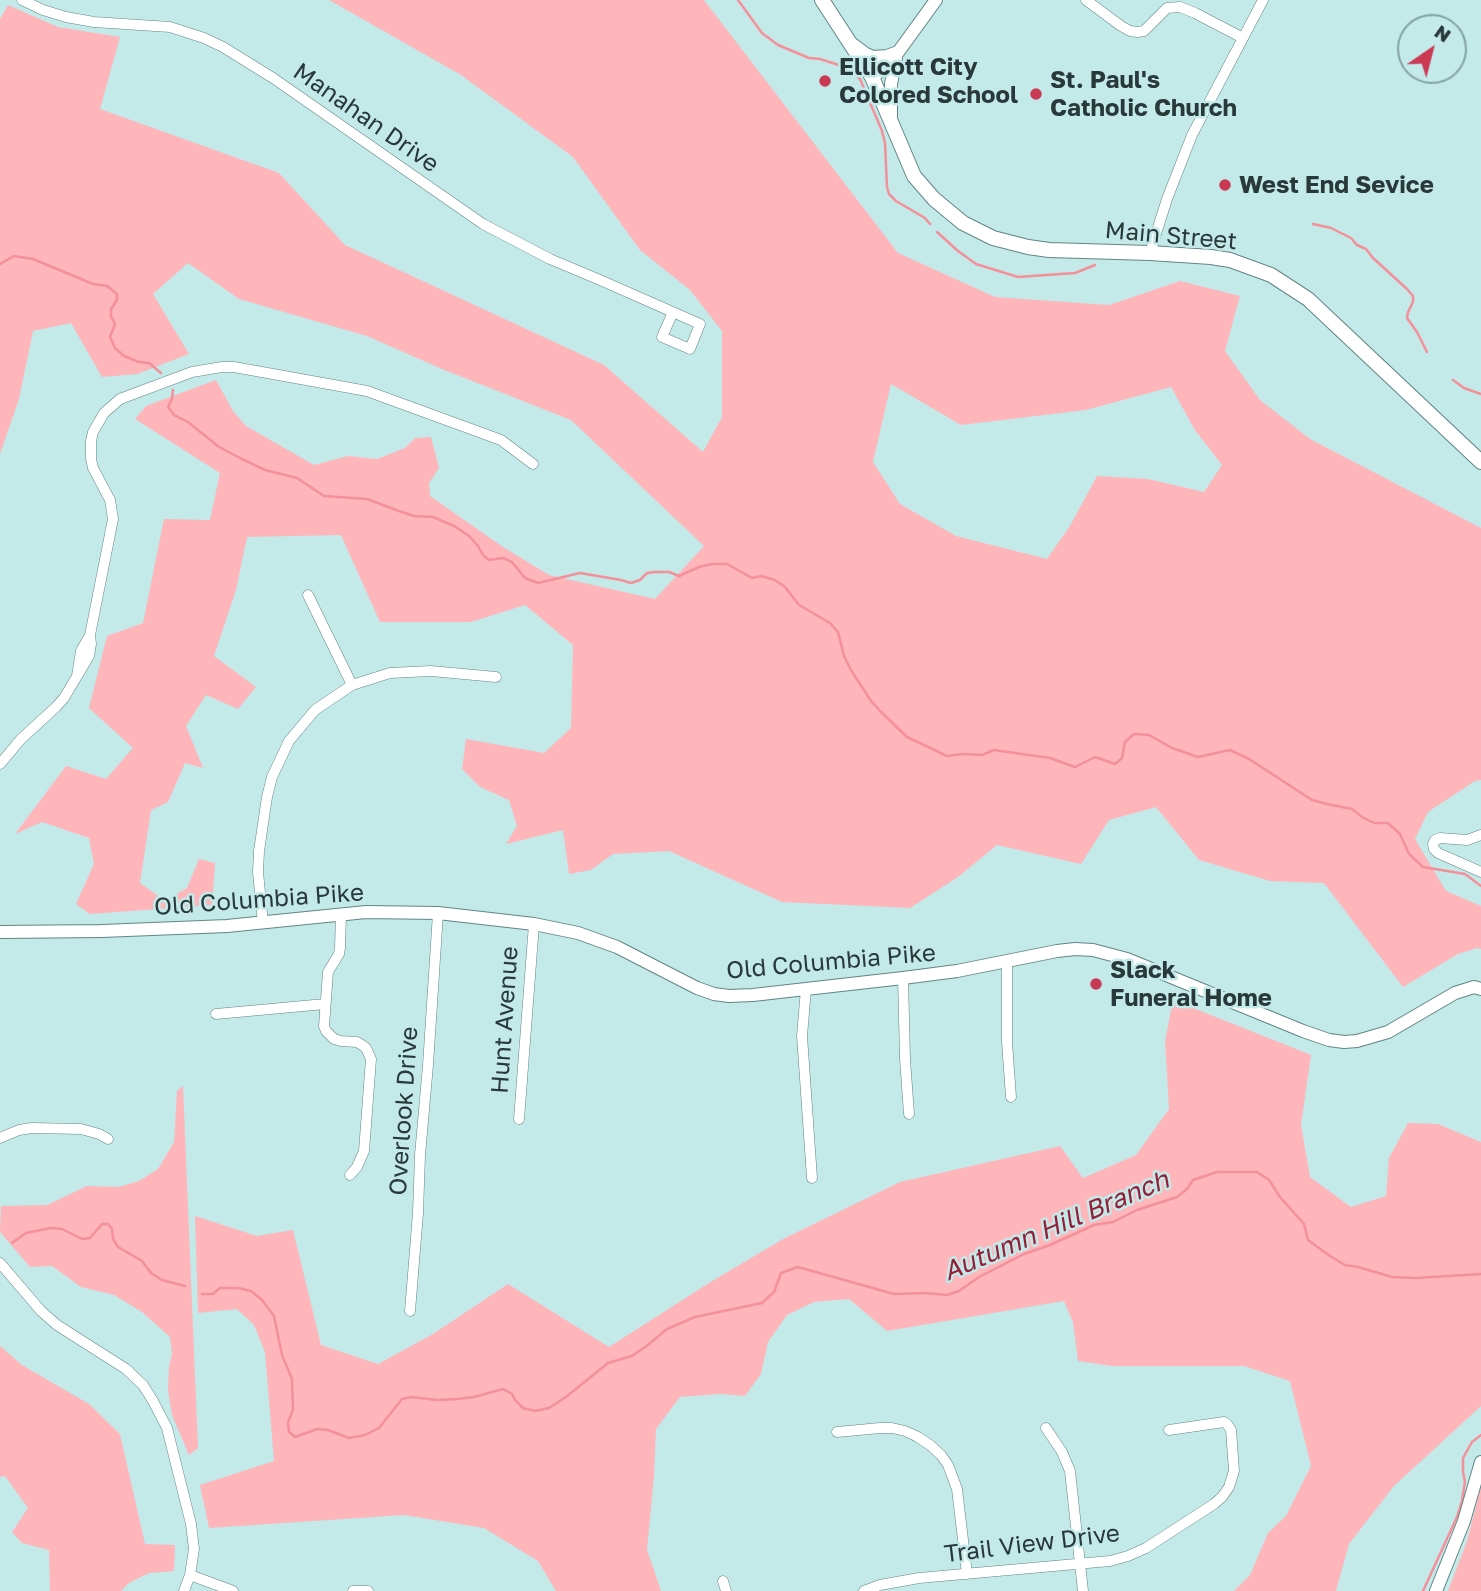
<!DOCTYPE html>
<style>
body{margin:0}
#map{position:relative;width:1481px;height:1591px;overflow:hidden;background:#c3e9e9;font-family:"Golos Text",sans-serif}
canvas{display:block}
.north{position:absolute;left:1397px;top:14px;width:70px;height:70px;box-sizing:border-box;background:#c3e9e9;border:2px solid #85a2a2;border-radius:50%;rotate:35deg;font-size:19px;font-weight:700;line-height:28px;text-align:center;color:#293838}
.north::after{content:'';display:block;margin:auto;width:24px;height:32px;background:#cb3a54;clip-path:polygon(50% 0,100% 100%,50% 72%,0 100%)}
</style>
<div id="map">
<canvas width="1481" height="1591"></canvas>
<div class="north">N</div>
</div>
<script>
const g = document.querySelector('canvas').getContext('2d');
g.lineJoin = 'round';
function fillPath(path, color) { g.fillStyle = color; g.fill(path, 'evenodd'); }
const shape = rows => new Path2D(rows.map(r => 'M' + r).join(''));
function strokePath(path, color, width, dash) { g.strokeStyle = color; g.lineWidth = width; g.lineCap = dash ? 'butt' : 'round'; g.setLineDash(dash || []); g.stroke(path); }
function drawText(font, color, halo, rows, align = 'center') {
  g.font = font + ' "Golos Text",sans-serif'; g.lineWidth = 5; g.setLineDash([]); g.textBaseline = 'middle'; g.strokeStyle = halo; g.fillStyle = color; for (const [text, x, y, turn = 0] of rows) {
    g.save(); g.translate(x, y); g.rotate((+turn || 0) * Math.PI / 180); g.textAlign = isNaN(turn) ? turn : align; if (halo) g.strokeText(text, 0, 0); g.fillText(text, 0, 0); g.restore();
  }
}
fillPath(shape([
 [329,0,704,0,898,253,995,297,1109,305,1180,281,1240,296,1225,351,1260,400,1310,439,1481,528,1481,780,1475,781,1428,812,1415,839,1446,891,1481,906,1481,949,1477,948,1458,954,1403,987,1324,883,1270,881,1199,860,1156,807,1109,820,1081,864,997,845,958,877,910,908,782,902,669,851,613,854,591,870,569,874,563,830,506,844,517,826,509,800,480,787,462,769,466,739,544,753,571,728,573,645,525,605,471,622,380,622,341,535,247,537,236,590,214,656,256,687,238,709,206,695,186,726,203,768,185,763,168,802,151,810,140,883,165,901,187,888,199,859,215,863,212,905,90,914,76,904,94,864,89,838,42,822,15,834,66,766,106,779,133,748,89,708,107,636,143,623,164,519,210,520,220,473,135,419,146,406,216,380,233,411,246,426,314,465,348,456,377,459,405,448,415,438,431,437,439,468,429,483,430,496,503,547,549,575,655,599,704,546,571,420,442,369,367,336,239,299,188,263,153,294,189,354,137,374,102,377,71,323,33,331,19,399,0,454,0,19,8,5,58,27,120,37,100,109,279,173,345,245,604,365,703,452,722,417,722,331,690,290,640,250,573,157,461,75],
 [891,384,961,425,1086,410,1171,387,1195,430,1222,465,1204,492,1148,479,1097,476,1070,526,1047,559,956,536,900,504,873,462],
 [1173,1000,1311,1055,1301,1125,1310,1177,1351,1207,1386,1196,1389,1158,1408,1123,1438,1124,1481,1142,1481,1406,1394,1486,1349,1544,1336,1591,1234,1591,1250,1575,1268,1533,1286,1516,1311,1466,1290,1381,1244,1366,1112,1366,1078,1361,1073,1322,1064,1301,887,1331,849,1299,814,1302,787,1315,768,1342,761,1374,745,1396,720,1394,680,1397,656,1429,654,1476,647,1550,661,1591,556,1591,538,1561,484,1528,404,1515,209,1528,200,1485,274,1461,265,1352,254,1325,237,1309,198,1313,195,1216,257,1236,293,1230,321,1345,378,1364,433,1334,508,1284,609,1347,709,1283,783,1239,900,1182,1060,1146,1083,1178,1136,1155,1169,1109,1165,1041],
 [183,1086,198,1448,189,1455,172,1415,168,1390,169,1367,172,1354,170,1337,142,1312,114,1295,81,1287,52,1266,30,1267,0,1232,1,1206,47,1205,87,1186,119,1187,139,1181,158,1169,174,1142,177,1091],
 [0,1346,22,1365,89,1404,120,1434,145,1544,175,1545,174,1571,149,1573,129,1583,121,1591,50,1591,49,1550,22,1543,12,1532,28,1508,5,1476,0,1477],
 [1481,1486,1481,1591,1448,1591,1467,1541]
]), '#feb6bb');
strokePath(shape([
 [738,0,762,33,778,45,809,58,820,59,842,66,852,71,860,79,882,131,885,143,887,187,889,194,896,201,925,218,930,224],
 [1313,224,1331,228,1351,238,1357,245,1366,249,1373,258,1407,289,1413,296,1413,302,1408,312,1407,318,1417,332,1427,352],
 [937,232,958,251,976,264,1018,277,1075,273,1095,265],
 [0,264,14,256,33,259,93,284,107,286,117,294,117,300,111,309,111,316,115,324,110,337,115,348,124,356,139,362,149,363,161,373],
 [1453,380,1464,388,1481,394],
 [173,390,172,399,168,407,174,415,188,422,219,447,242,459,265,470,297,478,324,496,367,499,399,511,414,516,433,517,454,526,469,536,478,546,483,555,489,560,503,558,512,562,525,578,538,583,580,573,621,580,631,583,640,580,647,573,654,572,669,572,679,576,699,567,712,564,727,564,752,578,761,576,775,580,785,587,799,605,830,623,838,632,844,656,851,670,871,701,881,712,907,737,947,756,962,754,982,755,994,750,1050,758,1075,767,1095,757,1115,764,1122,758,1125,742,1134,734,1149,735,1172,748,1198,757,1230,750,1249,759,1312,800,1327,804,1352,809,1362,817,1374,823,1388,823,1400,834,1409,854,1423,867,1465,874,1481,886],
 [12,1243,26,1233,51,1228,62,1229,82,1239,90,1238,102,1224,108,1224,112,1229,113,1239,118,1247,142,1261,151,1273,162,1280,185,1286],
 [202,1294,213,1294,220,1288,238,1288,251,1291,262,1300,274,1316,282,1355,292,1379,293,1410,288,1422,289,1432,295,1437,317,1429,328,1430,349,1438,365,1435,379,1428,402,1399,412,1397,437,1400,457,1399,474,1397,503,1389,512,1394,515,1400,523,1408,535,1411,549,1408,566,1397,608,1363,632,1356,648,1345,667,1329,695,1317,762,1303,774,1292,781,1273,798,1267,894,1294,924,1293,947,1295,959,1291,979,1277,1024,1254,1050,1245,1094,1225,1113,1222,1137,1210,1177,1197,1187,1189,1193,1180,1217,1172,1257,1172,1269,1180,1280,1197,1304,1224,1308,1240,1330,1256,1345,1265,1358,1267,1392,1277,1416,1278,1481,1274],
 [1423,1591,1457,1517,1462,1501,1465,1482,1463,1472,1463,1458,1472,1442,1481,1435]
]), '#f39099', 2.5);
const minor = shape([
 [22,0,43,10,66,17,94,22,170,27,204,38,223,47,273,78,483,224,550,259,600,280,700,324,690,349,662,337,673,312],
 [1086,0,1121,26,1130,31,1137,32,1144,31,1167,8,1180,7,1195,13,1243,38],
 [1150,253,1167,199,1192,135,1263,0],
 [308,595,352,685],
 [77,676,81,651,90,635],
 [0,764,21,739,56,707,64,698,89,656,91,644,90,635,113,519,110,500,93,468,91,459,91,441,93,432,104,413,120,399,192,372,222,367,234,367,367,391,501,440,533,464],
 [1481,835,1467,840,1440,838,1435,840,1433,844,1434,849,1438,853,1481,872],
 [341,915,340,948,339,954,328,972,324,1026,326,1031,334,1039,341,1041,357,1042,362,1045,366,1048,371,1059,364,1151,357,1167,350,1175],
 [263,923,258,872,259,851,267,797,272,777,289,741,315,710,352,685,390,673,431,671,496,677],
 [1007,962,1007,1042,1011,1097],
 [903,978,905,1059,909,1114],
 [806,989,802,1036,812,1178],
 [216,1014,325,1004],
 [519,1119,534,924],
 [0,1138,19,1130,32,1128,81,1129,99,1134,108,1139],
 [0,1263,41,1311,57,1325,126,1369,143,1385,153,1401,167,1428,191,1524,194,1549,190,1575,184,1591],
 [410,1311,418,1213,420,1155,428,1065,438,913],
 [1046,1428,1062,1452,1070,1471,1083,1591],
 [837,1432,880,1428,892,1428,905,1431,918,1437,930,1445,941,1455,948,1465,957,1489,967,1574],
 [190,1575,233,1591],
 [723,1581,726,1591],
 [353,1591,368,1591],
 [864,1591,880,1585,919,1578,1110,1561,1128,1556,1146,1548,1214,1504,1222,1497,1229,1487,1234,1471,1231,1430,1227,1424,1224,1422,1169,1430]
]);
const tertiary = shape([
 [854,45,866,54,873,57,887,56,898,52],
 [872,77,882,70,891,62,936,0],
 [891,117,891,84,896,58],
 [0,932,102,931,227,926,366,912,438,913,534,924,578,933,617,947,697,988,714,994,729,996,753,995,903,978,957,971,1057,951,1075,949,1093,950,1127,959,1303,1031,1329,1040,1344,1042,1357,1041,1388,1032,1455,993,1474,987,1481,989],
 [1436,1591,1464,1521,1481,1462]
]);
const secondary = shape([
 [822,0,872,77,914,176,934,199,963,223,993,238,1028,247,1049,250,1150,253,1211,257,1230,260,1271,275,1308,299,1481,462]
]);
strokePath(minor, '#628585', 11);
strokePath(tertiary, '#628585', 14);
strokePath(secondary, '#628585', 16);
strokePath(minor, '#fff', 10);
strokePath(tertiary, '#fff', 12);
strokePath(secondary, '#fff', 14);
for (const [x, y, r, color] of [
 [825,81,7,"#cb3a54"],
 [1036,94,7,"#cb3a54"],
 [1225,185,7,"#cb3a54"],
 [1096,984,7,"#cb3a54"]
]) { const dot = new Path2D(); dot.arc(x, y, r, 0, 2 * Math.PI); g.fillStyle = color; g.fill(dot); strokePath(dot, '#c3e9e9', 2.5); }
drawText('bold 24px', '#293838', '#c3e9e9', [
 ["Ellicott City",839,67],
 ["Colored School",839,95],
 ["St. Paul's",1050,80],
 ["Catholic Church",1050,108],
 ["West End Sevice",1239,185],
 ["Slack",1110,970],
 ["Funeral Home",1110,998]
], 'left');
drawText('24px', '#293838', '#c3e9e9', [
 ["Manahan Drive",366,118,35],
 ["Main Street",1171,236,5],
 ["Old Columbia Pike",259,900,-4],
 ["Old Columbia Pike",831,962,-5],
 ["Hunt Avenue",505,1020,-86],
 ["Overlook Drive",404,1111,-86],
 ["Trail View Drive",1032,1544,-7]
]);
drawText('italic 26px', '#942038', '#c3e9e9', [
 ["Autumn Hill Branch",1056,1226,-23]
]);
</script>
